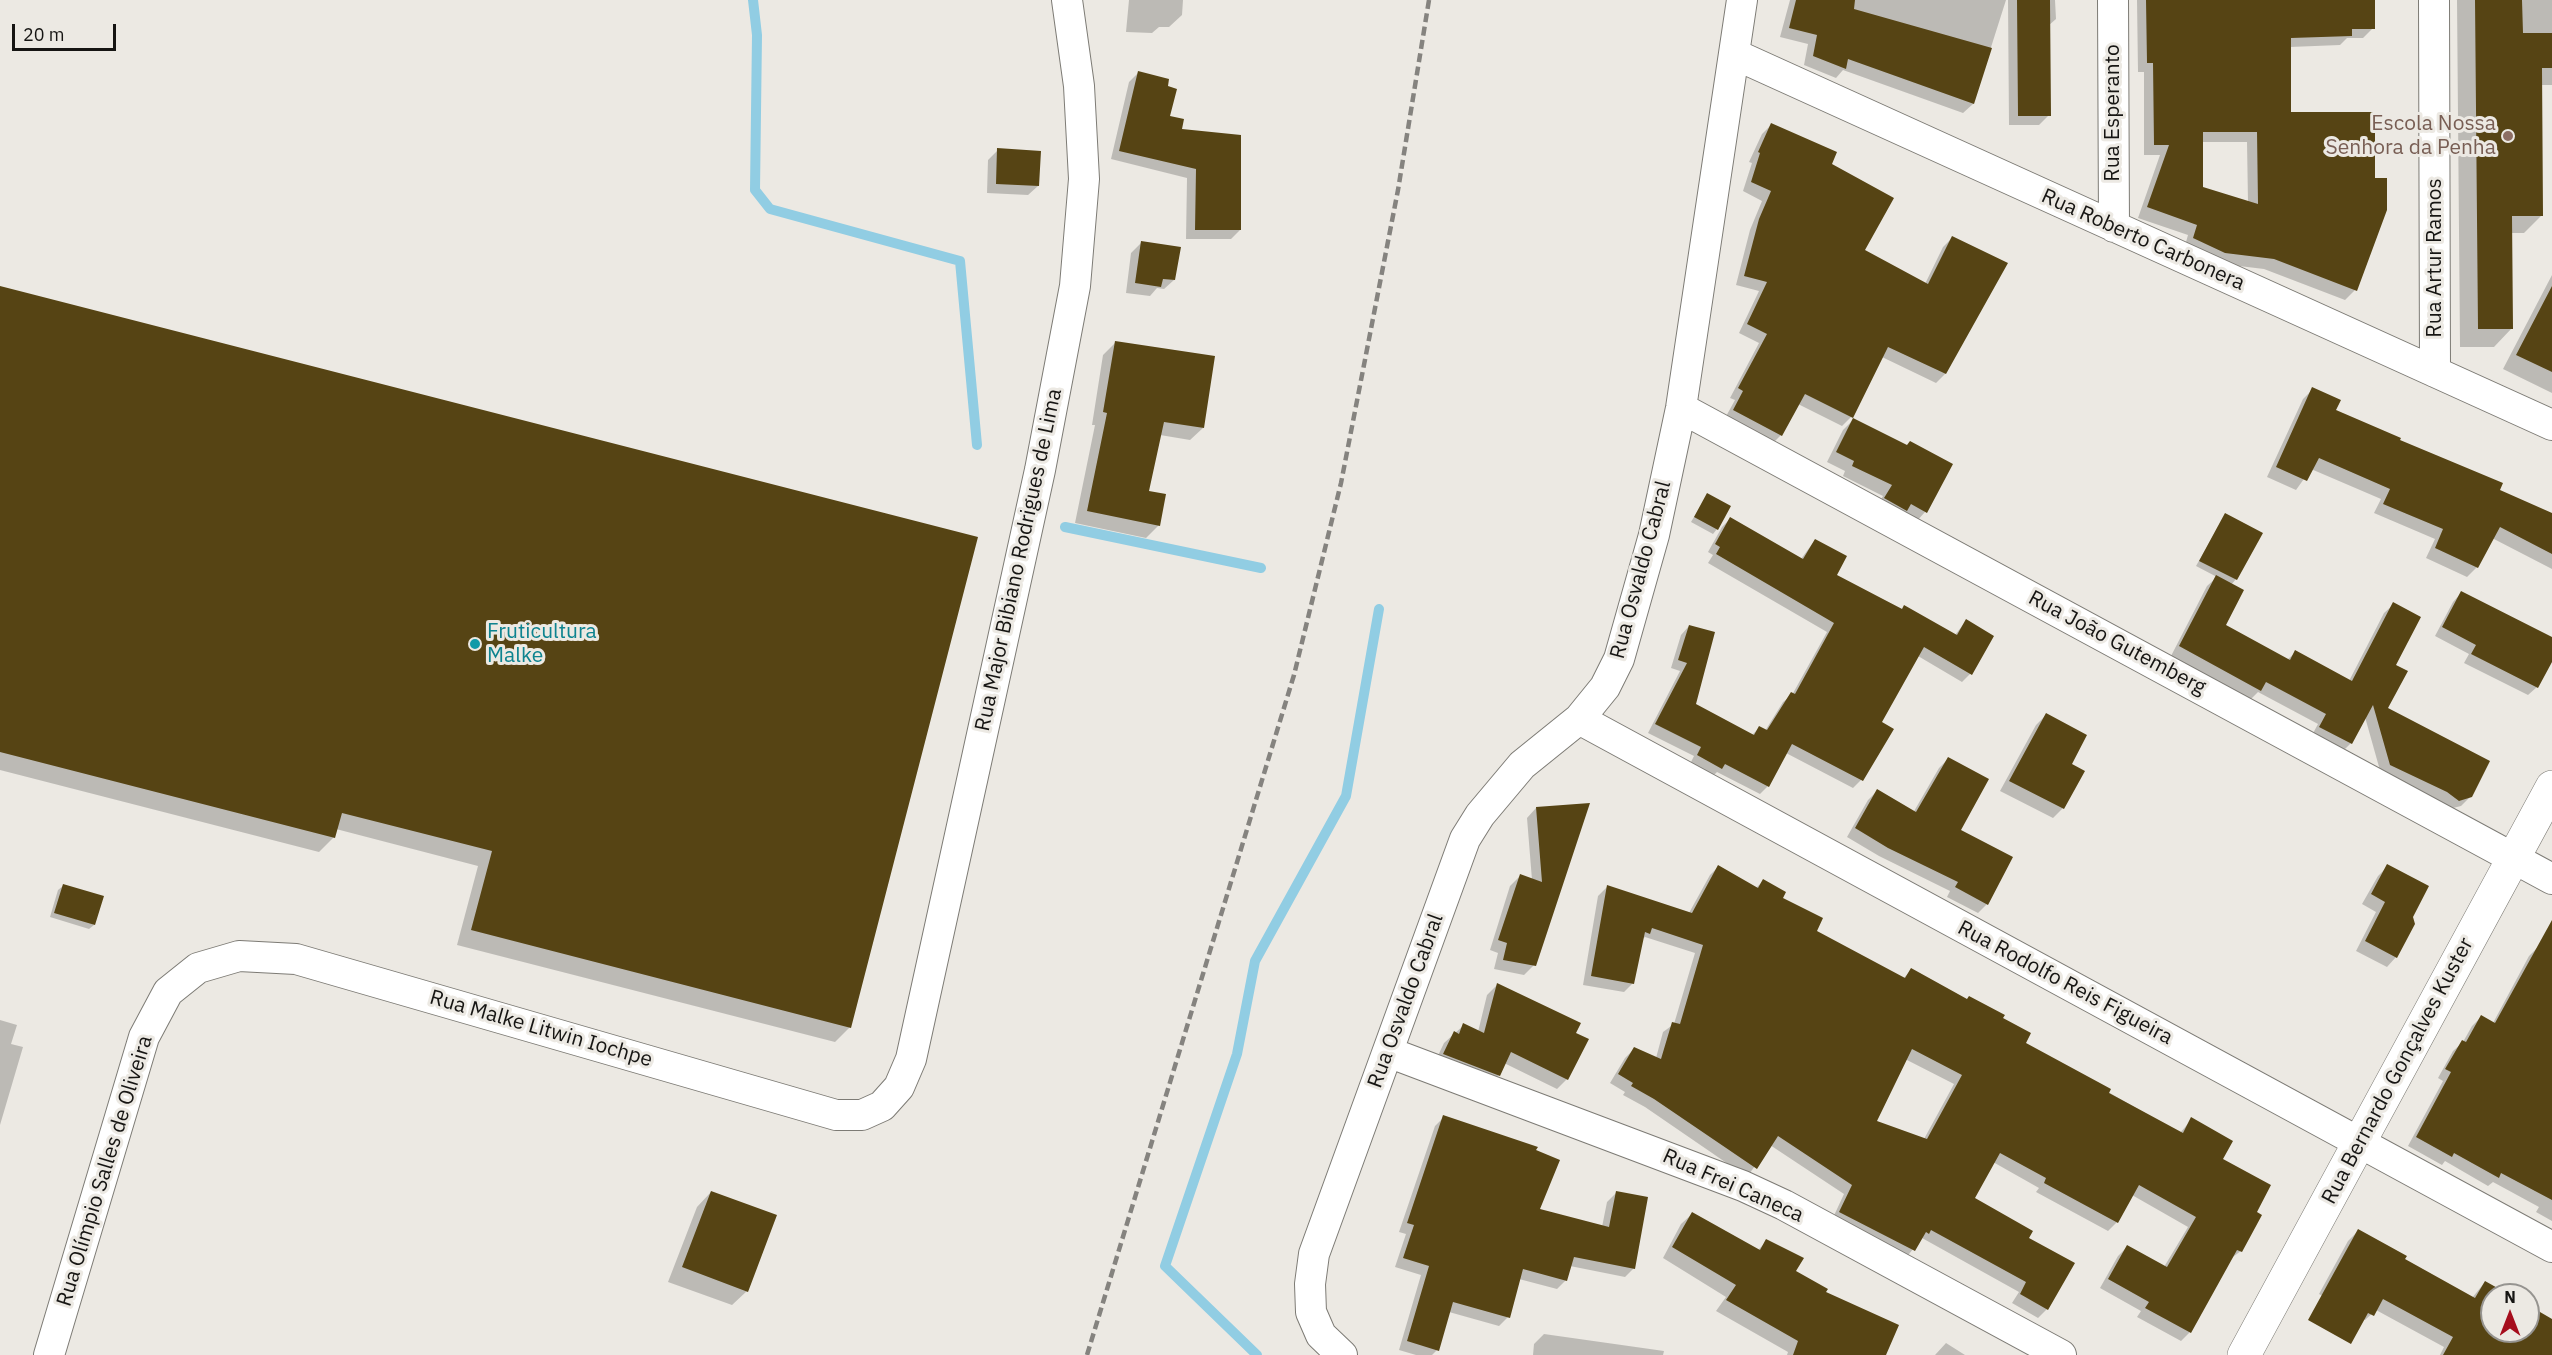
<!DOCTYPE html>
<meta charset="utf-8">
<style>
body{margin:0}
#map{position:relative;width:2552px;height:1355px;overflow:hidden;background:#ece9e3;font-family:"IBM Plex Sans",sans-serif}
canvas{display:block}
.north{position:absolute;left:2480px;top:1283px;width:60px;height:60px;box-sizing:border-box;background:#ece9e3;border:2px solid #969490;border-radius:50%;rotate:0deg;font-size:16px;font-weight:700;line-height:24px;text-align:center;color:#161513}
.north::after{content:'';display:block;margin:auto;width:21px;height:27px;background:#a50d1c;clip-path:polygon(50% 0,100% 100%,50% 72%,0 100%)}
.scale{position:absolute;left:12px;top:24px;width:104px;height:27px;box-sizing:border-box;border:3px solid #161513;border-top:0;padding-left:8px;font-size:18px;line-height:21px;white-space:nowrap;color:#161513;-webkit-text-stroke:4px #ece9e3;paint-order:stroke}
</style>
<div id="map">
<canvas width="2552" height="1355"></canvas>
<div class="north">N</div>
<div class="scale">20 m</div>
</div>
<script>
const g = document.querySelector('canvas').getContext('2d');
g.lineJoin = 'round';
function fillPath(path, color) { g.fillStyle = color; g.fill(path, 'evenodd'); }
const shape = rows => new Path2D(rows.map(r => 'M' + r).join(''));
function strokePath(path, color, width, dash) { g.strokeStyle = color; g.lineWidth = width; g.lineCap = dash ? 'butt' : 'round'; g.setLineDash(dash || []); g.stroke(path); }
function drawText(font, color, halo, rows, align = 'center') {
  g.font = font + ' "IBM Plex Sans",sans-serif'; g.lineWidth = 6; g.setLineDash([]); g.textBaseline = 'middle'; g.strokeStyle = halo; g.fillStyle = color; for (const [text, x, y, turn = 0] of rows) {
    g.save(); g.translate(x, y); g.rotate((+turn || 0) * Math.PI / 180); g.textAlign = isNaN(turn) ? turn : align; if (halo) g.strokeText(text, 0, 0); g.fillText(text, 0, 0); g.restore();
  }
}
fillPath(shape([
 [1129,0,1183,0,1182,15,1169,27,1159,27,1152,33,1126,32],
 [1790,0,2006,0,1973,104,1963,113,1843,70,1836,78,1804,65,1808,44,1780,37],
 [2008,0,2055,0,2056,19,2048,26,2049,115,2039,125,2009,125],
 [2137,0,2373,0,2373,28,2363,38,2347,38,2340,45,2290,47,2290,113,2355,290,2345,300,2264,269,2214,263,2184,249,2188,235,2138,218,2160,155,2144,155,2144,72,2138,72],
 [2201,142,2247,142,2248,203,2201,188],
 [2457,0,2552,0,2552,85,2541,85,2542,215,2524,233,2511,233,2512,328,2494,347,2460,347],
 [1138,73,1180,130,1240,230,1231,239,1186,239,1187,178,1111,159,1129,82],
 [1771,125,1830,165,1863,251,1925,284,1943,247,1952,238,1945,374,1936,383,1882,357,1851,417,1842,426,1798,404,1781,435,1772,444,1724,420,1735,400,1730,398,1759,343,1739,333,1759,291,1736,285,1750,230,1762,201,1743,191,1752,163,1749,162,1762,134],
 [998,150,1038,186,1028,195,987,193,988,160],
 [1141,243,1174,280,1164,289,1157,288,1150,296,1126,293,1131,253],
 [2552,275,2552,393,2503,369],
 [0,287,850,1027,835,1042,457,945,478,866,336,829,334,837,319,852,0,770],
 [1115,343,1203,428,1190,440,1160,435,1148,492,1159,525,1146,538,1075,523,1095,425,1092,425,1103,355],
 [2313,389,2334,411,2552,519,2552,569,2492,538,2477,567,2467,577,2426,558,2435,539,2374,513,2381,499,2311,469,2296,490,2267,477,2303,399],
 [1853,420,1925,512,1916,522,1876,509,1883,496,1843,476,1845,471,1827,462,1843,430],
 [1707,495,1717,529,1713,534,1691,522],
 [2225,515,2236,579,2231,585,2224,625,2287,660,2296,652,2349,681,2384,613,2394,604,2394,665,2386,708,2471,796,2461,806,2449,809,2381,774,2365,717,2351,743,2342,752,2311,737,2318,724,2258,692,2251,699,2171,656,2207,586,2217,577,2196,566],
 [1730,519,1801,559,1815,540,1835,576,1955,635,1966,621,1970,674,1962,682,1918,656,1880,723,1861,780,1853,788,1786,753,1768,786,1760,794,1717,772,1713,776,1690,764,1694,756,1648,733,1680,671,1671,668,1681,635,1689,626,1694,705,1752,735,1759,728,1765,731,1783,702,1792,695,1827,632,1708,563,1713,555,1708,552,1722,527],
 [2461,593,2552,639,2552,658,2537,687,2528,695,2464,663,2469,654,2435,636,2453,602],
 [2046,715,2070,765,2063,808,2053,818,2000,791,2036,725],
 [1948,759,1959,830,1987,904,1978,913,1947,897,1950,891,1879,856,1847,837,1868,800,1877,791,1913,813,1939,768],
 [1588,804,1534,965,1524,975,1494,969,1498,953,1490,950,1510,886,1520,876,1532,880,1527,818,1536,808],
 [1719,866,1756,888,1763,881,1815,932,1903,979,1911,970,2001,1018,2024,1044,2180,1133,2192,1119,2255,1213,2241,1251,2230,1259,2190,1332,2181,1341,2137,1317,2141,1311,2100,1288,2118,1256,2127,1247,2164,1267,2188,1227,2132,1195,2117,1222,2108,1231,2036,1192,2039,1188,1993,1162,1973,1198,2027,1238,2047,1309,2038,1318,2012,1303,2019,1292,1922,1238,1905,1259,1831,1222,1844,1194,1770,1145,1747,1177,1645,1107,1623,1095,1625,1092,1610,1083,1625,1058,1634,1049,1656,1058,1663,1032,1674,1024,1695,953,1645,937,1641,940,1633,983,1624,992,1583,985,1598,896,1607,887,1689,913,1710,875],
 [1905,1059,1954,1084,1924,1139,1875,1122],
 [2388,866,2411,917,2396,957,2387,967,2356,951,2376,912,2362,904,2378,876],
 [63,886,94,925,89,929,50,917,58,890],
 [2538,947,2552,955,2552,1221,2536,1212,2539,1207,2493,1182,2488,1186,2445,1161,2442,1165,2408,1146,2443,1081,2438,1078,2453,1051,2463,1042,2472,1026,2481,1017,2493,1023,2529,956],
 [1497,985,1574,1033,1567,1079,1557,1089,1504,1063,1499,1075,1489,1085,1434,1064,1444,1043,1464,1025,1478,1032,1487,995],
 [0,1020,17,1025,11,1044,23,1047,0,1125],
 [1444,1117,1538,1210,1602,1227,1607,1202,1616,1193,1634,1268,1625,1277,1570,1266,1566,1280,1557,1289,1519,1279,1508,1317,1499,1326,1449,1312,1437,1350,1432,1355,1416,1355,1399,1350,1421,1275,1395,1267,1406,1234,1399,1232,1435,1126],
 [711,1192,747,1291,732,1305,668,1282,697,1207],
 [1692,1214,1758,1250,1767,1241,1794,1272,1824,1293,1884,1355,1787,1355,1788,1352,1716,1311,1726,1297,1663,1258,1681,1224],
 [2358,1231,2403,1260,2472,1298,2485,1282,2507,1295,2492,1295,2492,1331,2528,1331,2528,1322,2552,1335,2552,1346,2547,1355,2440,1355,2444,1347,2376,1310,2365,1320,2319,1294,2348,1241],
 [1544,1334,1664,1351,1663,1355,1533,1355,1534,1344],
 [1946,1343,1965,1355,1935,1355]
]), '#0003');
strokePath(shape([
 [753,0,757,35,755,190,770,209,960,261,977,445],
 [1065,527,1261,568],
 [1257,1355,1165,1266,1237,1054,1255,961,1346,796,1379,609]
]), '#91cde3', 10);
fillPath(shape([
 [1796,0,1855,0,1854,9,1992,48,1974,104,1848,59,1846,69,1813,56,1817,35,1789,28],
 [2017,0,2050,0,2051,116,2018,116],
 [2146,0,2375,0,2375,29,2352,29,2352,36,2291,38,2291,112,2375,112,2375,178,2387,178,2387,210,2357,291,2274,259,2225,253,2193,238,2197,225,2147,207,2169,145,2154,145,2153,63,2147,63],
 [2203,132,2257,132,2258,204,2203,187],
 [2475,0,2522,0,2523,33,2552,33,2552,68,2542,68,2543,216,2512,216,2513,329,2478,329],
 [1138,71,1169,79,1168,86,1177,89,1170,116,1184,119,1182,129,1241,135,1241,230,1195,230,1196,169,1119,151],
 [1771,123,1837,152,1832,164,1894,198,1865,250,1928,284,1952,236,2008,263,1946,374,1888,347,1853,418,1805,394,1782,436,1733,410,1743,391,1738,388,1767,334,1747,324,1767,282,1744,276,1759,219,1771,191,1751,182,1760,153,1758,152],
 [997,148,1041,151,1039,186,996,184],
 [1141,241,1181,247,1175,280,1163,279,1161,287,1135,283],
 [0,286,978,537,851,1028,471,930,492,851,342,813,335,838,0,752],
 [2552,286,2552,372,2516,355],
 [1115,341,1215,356,1204,428,1164,422,1149,491,1166,494,1160,526,1087,511,1107,413,1103,412],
 [2312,387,2341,400,2336,410,2401,438,2400,440,2503,483,2500,490,2552,513,2552,554,2500,527,2478,568,2435,548,2443,529,2383,504,2390,489,2319,458,2307,481,2276,467],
 [1853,418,1907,445,1910,441,1953,464,1927,513,1911,504,1907,511,1884,498,1892,485,1852,466,1854,461,1836,452],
 [1707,493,1731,506,1718,530,1694,517],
 [2225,513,2263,533,2237,580,2199,561],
 [1730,517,1803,559,1815,539,1847,556,1837,575,1902,609,1904,605,1957,635,1966,619,1994,636,1972,675,1924,647,1882,722,1894,729,1863,781,1792,744,1769,787,1725,764,1722,769,1697,755,1701,747,1655,724,1687,663,1678,660,1689,625,1715,632,1696,704,1754,735,1759,726,1767,730,1791,692,1795,694,1834,623,1716,554,1720,547,1715,544],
 [2216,575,2244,590,2226,625,2290,660,2295,650,2352,681,2393,602,2421,617,2396,665,2408,671,2388,708,2490,761,2472,797,2459,801,2447,792,2390,765,2373,705,2352,744,2319,727,2326,714,2266,682,2261,691,2179,646],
 [2461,591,2552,637,2552,662,2538,688,2471,654,2476,645,2442,627],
 [2046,713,2087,735,2072,764,2085,771,2064,809,2009,781],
 [1948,757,1989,779,1961,830,2013,857,1988,905,1955,887,1958,882,1888,848,1855,828,1877,789,1916,812],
 [1590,803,1536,966,1503,960,1507,943,1498,940,1520,874,1542,882,1536,807],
 [2387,864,2429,886,2413,917,2415,924,2397,958,2365,941,2385,902,2371,894],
 [1718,865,1758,888,1763,879,1786,892,1783,898,1823,918,1817,931,1905,978,1911,968,1967,999,1969,996,2005,1015,2003,1018,2031,1033,2026,1043,2111,1089,2109,1093,2183,1133,2191,1117,2233,1141,2223,1159,2271,1185,2257,1212,2262,1215,2242,1252,2237,1250,2191,1333,2145,1308,2149,1302,2108,1279,2127,1245,2167,1267,2196,1217,2139,1185,2118,1223,2044,1183,2046,1178,2000,1153,1975,1198,2033,1231,2029,1238,2075,1263,2048,1310,2020,1294,2026,1282,1931,1230,1929,1234,1926,1232,1915,1251,1839,1212,1852,1185,1778,1136,1757,1169,1654,1099,1631,1086,1633,1083,1618,1074,1634,1047,1661,1059,1672,1022,1680,1024,1703,945,1652,928,1650,934,1645,932,1634,984,1591,976,1607,885,1692,913],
 [1912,1049,1962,1075,1927,1139,1877,1121],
 [63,884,104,896,95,925,54,913],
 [2552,920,2552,1200,2501,1173,2499,1178,2454,1153,2452,1157,2416,1137,2451,1072,2445,1069,2462,1040,2466,1042,2481,1015,2495,1023],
 [1497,983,1581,1023,1576,1033,1589,1039,1568,1080,1511,1052,1500,1076,1443,1054,1454,1031,1459,1034,1463,1023,1484,1033],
 [1443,1115,1538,1147,1536,1150,1560,1160,1540,1209,1609,1227,1616,1191,1648,1197,1635,1269,1574,1257,1567,1281,1523,1269,1510,1318,1453,1302,1439,1351,1407,1341,1429,1266,1403,1258,1414,1225,1407,1223],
 [711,1191,777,1215,748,1292,682,1267],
 [1692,1212,1760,1250,1766,1239,1804,1258,1796,1271,1828,1289,1826,1292,1899,1325,1886,1355,1793,1355,1798,1341,1726,1300,1736,1285,1672,1247],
 [2358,1229,2407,1256,2405,1259,2475,1298,2485,1281,2510,1295,2492,1295,2492,1331,2528,1331,2528,1305,2552,1319,2552,1355,2443,1355,2453,1337,2383,1299,2374,1316,2368,1313,2351,1344,2308,1320]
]), '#564414');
const minor = shape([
 [2113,0,2114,227],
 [2434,0,2435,372],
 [1734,54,2552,425],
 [1681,408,2552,879],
 [1579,719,2552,1247],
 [1388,1052,1743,1186,1784,1205,2061,1355],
 [49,1355,144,1037,168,992,198,968,239,956,296,959,836,1115,862,1115,882,1106,899,1087,911,1059,1040,470,1075,286,1084,179,1079,86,1067,0],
 [1342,1355,1321,1335,1311,1312,1310,1284,1314,1254,1465,839,1480,815,1522,765,1579,719,1605,687,1619,659,1654,535,1681,408,1742,0]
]);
const tertiary = shape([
 [2244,1355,2552,787]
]);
strokePath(minor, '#7d7b75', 32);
strokePath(tertiary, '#7d7b75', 34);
strokePath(minor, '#fff', 30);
strokePath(tertiary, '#fff', 33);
strokePath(shape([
 [1087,1355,1294,675,1341,483,1398,190,1429,0]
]), '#85837f', 4.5, [9, 4.5]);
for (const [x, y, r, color] of [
 [2508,136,6,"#8d6e63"],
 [475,644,6,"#0f9aa8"]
]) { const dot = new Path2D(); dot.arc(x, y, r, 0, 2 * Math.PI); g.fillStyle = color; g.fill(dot); strokePath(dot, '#ece9e3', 2); }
drawText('21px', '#161513', '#ece9e3', [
 ["Rua Esperanto",2113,113,-90],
 ["Rua Roberto Carbonera",2143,240,24],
 ["Rua Artur Ramos",2435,258,-90],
 ["Rua Major Bibiano Rodrigues de Lima",1019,560,-78],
 ["Rua Osvaldo Cabral",1641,570,-75],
 ["Rua João Gutemberg",2117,643,28],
 ["Rua Rodolfo Reis Figueira",2065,983,28],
 ["Rua Osvaldo Cabral",1406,1001,-70],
 ["Rua Malke Litwin Iochpe",541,1029,16],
 ["Rua Bernardo Gonçalves Kuster",2398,1071,-62],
 ["Rua Olímpio Salles de Oliveira",105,1171,-73],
 ["Rua Frei Caneca",1733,1186,24]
]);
drawText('21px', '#785e54', '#ece9e3', [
 ["Escola Nossa",2496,124],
 ["Senhora da Penha",2496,148]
], 'right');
drawText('21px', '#0d838f', '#ece9e3', [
 ["Fruticultura",487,632],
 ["Malke",487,656]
], 'left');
</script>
